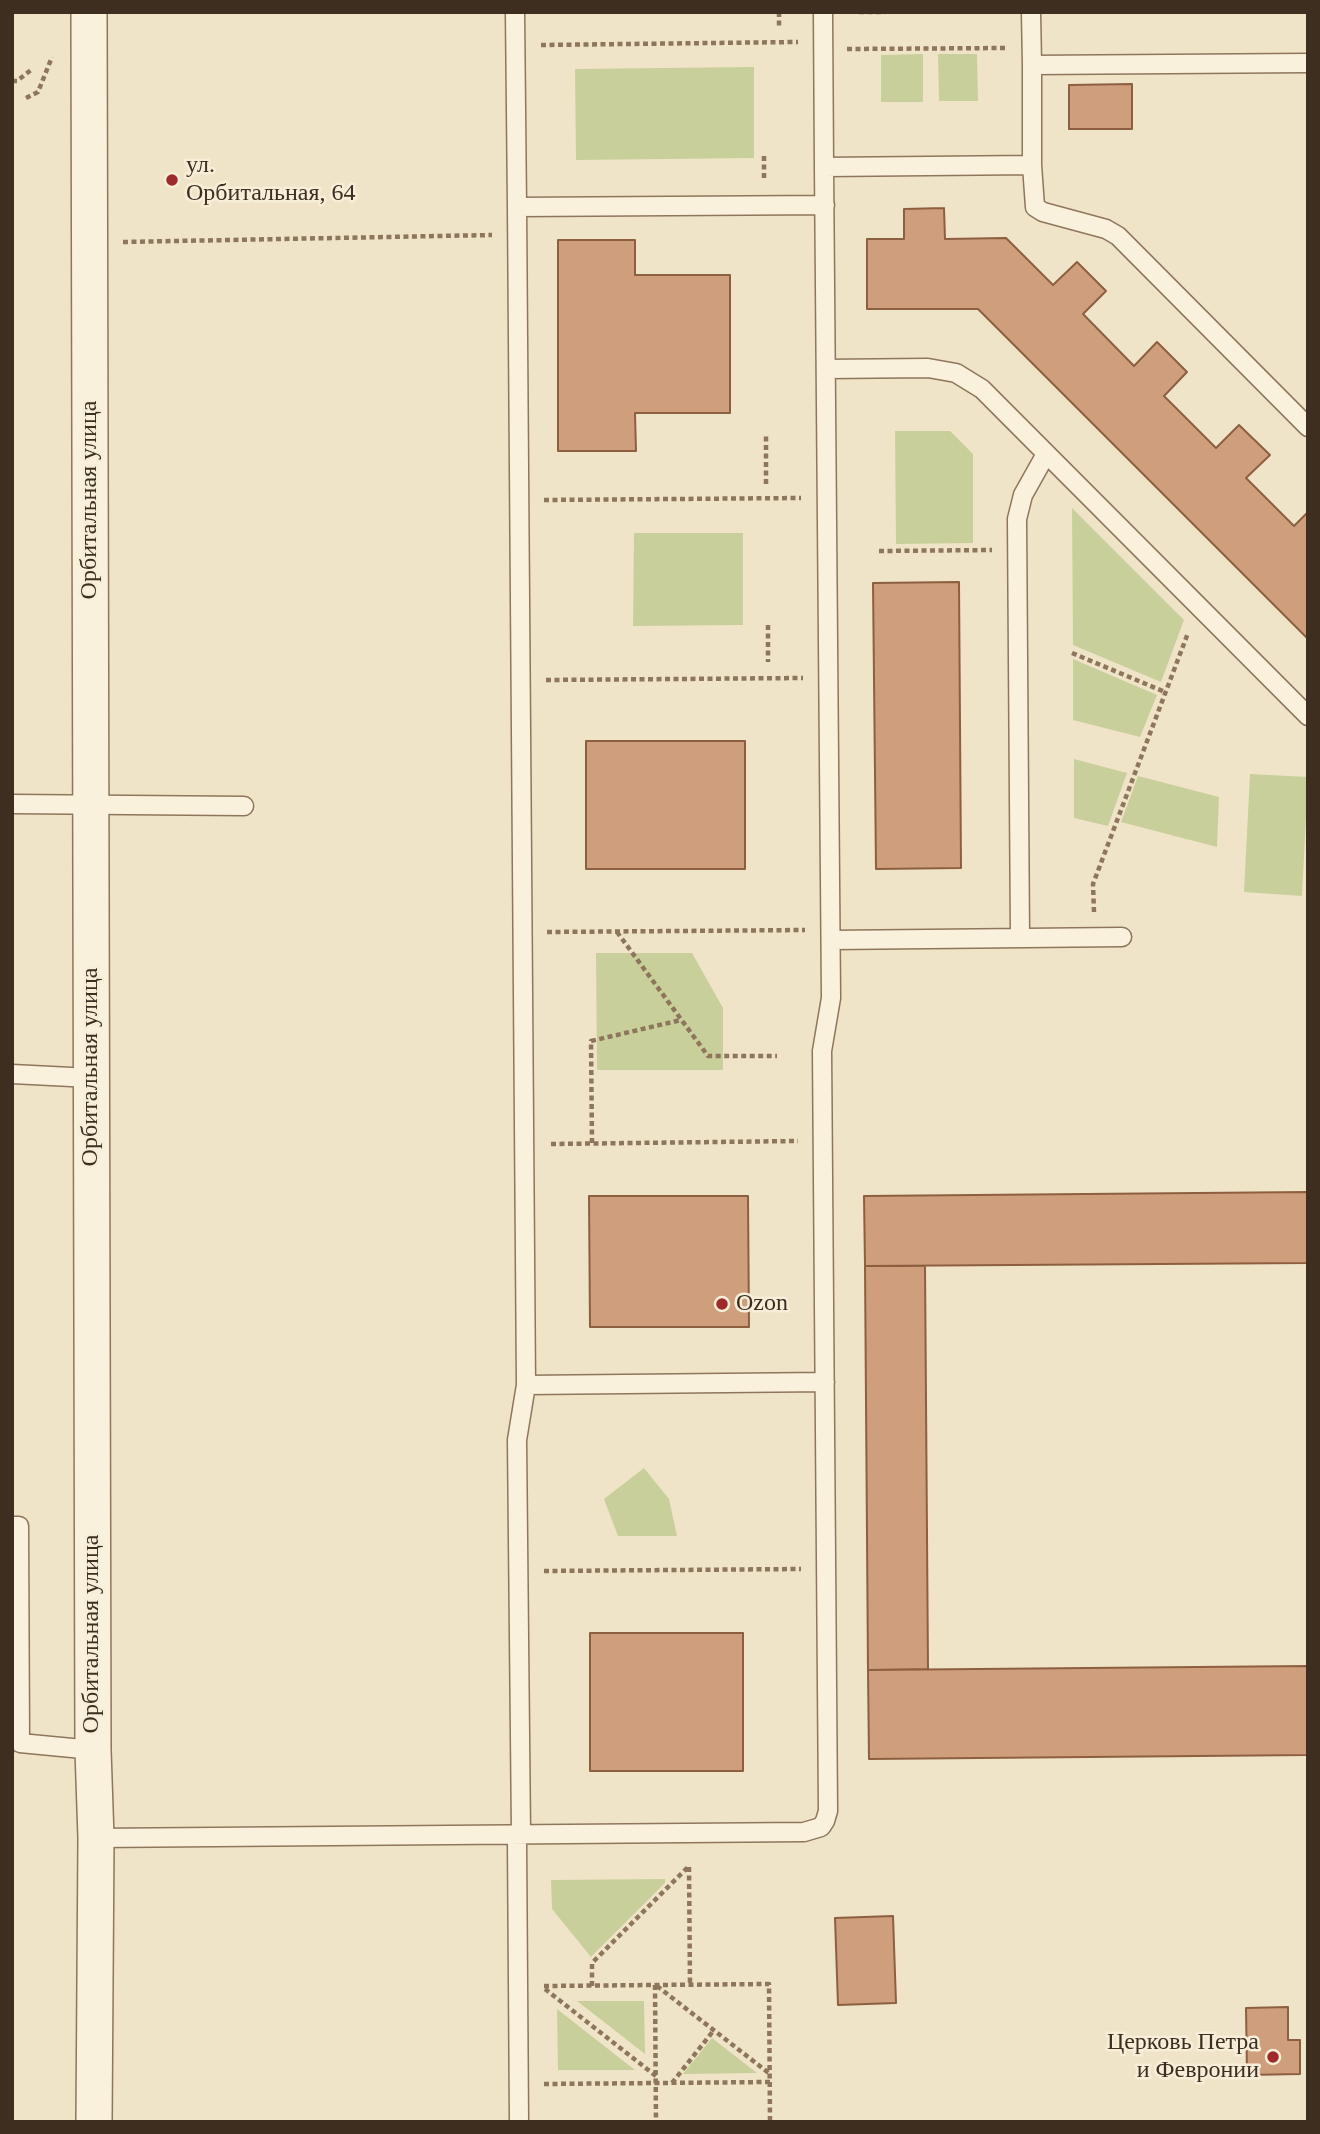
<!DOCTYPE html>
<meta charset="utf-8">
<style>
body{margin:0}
#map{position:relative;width:1320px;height:2134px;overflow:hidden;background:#f0e4c8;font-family:Georgia,serif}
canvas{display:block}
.frame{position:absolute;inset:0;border:14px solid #3d2e20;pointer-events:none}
</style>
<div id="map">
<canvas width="1320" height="2134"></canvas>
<div class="frame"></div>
</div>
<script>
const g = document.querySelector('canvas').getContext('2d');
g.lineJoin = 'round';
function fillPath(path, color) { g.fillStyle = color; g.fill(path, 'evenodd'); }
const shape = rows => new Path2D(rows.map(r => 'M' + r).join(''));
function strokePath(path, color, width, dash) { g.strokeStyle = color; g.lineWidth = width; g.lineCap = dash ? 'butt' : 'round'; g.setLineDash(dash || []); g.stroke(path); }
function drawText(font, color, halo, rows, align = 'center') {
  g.font = font + ' Georgia,serif'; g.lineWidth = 5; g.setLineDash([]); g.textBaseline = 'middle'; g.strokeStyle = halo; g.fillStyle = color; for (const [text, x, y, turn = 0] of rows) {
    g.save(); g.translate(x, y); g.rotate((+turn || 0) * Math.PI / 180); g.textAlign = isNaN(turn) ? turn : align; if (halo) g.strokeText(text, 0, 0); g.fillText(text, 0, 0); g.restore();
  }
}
fillPath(shape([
 [923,54,923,102,881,102,881,55],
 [938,54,977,54,978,101,939,101],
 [754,67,754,158,576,160,575,69],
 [895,431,950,431,973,454,973,543,896,544],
 [1072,508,1184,620,1161,682,1073,645],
 [634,533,743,533,743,625,633,626],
 [1073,659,1157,695,1140,737,1073,720],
 [1074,759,1127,773,1108,826,1074,818],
 [1250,774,1308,777,1302,896,1244,892],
 [1138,776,1219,797,1217,847,1121,822],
 [596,953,692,953,723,1008,723,1070,597,1070],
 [644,1468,669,1499,677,1536,618,1536,604,1499],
 [665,1879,665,1883,591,1957,552,1909,551,1880],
 [577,2001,644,2001,645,2054],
 [557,2009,635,2070,558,2070],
 [712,2038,757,2073,683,2074]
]), '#c9cf9b');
const building = shape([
 [1132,84,1132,129,1069,129,1069,85,1132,84],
 [944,208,945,239,1006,238,1053,285,1077,262,1106,291,1083,314,1134,366,1157,342,1187,372,1164,396,1216,448,1239,425,1270,455,1246,478,1294,526,1308,512,1308,639,978,309,867,309,867,239,904,239,904,209,944,208],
 [558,240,635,240,635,275,730,275,730,413,635,413,636,451,558,451,558,240],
 [959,582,961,868,876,869,873,583,959,582],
 [586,741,745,741,745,869,586,869,586,741],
 [1308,1192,1308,1263,865,1266,864,1196,1308,1192],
 [589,1196,748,1196,749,1327,590,1327,589,1196],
 [865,1266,925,1266,928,1669,868,1670,865,1266],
 [590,1633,743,1633,743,1771,590,1771,590,1633],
 [1308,1666,1308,1755,869,1759,868,1670,1308,1666],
 [893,1916,896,2003,838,2005,835,1918,893,1916],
 [1288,2007,1288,2040,1300,2040,1300,2074,1247,2075,1246,2008,1288,2007]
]);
fillPath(building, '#cf9f7d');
strokePath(building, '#8d5f41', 2);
const service = shape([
 [515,12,517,207,825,205],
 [823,12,824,167,1032,165,1032,65,1308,63],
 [1031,12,1032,65],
 [1032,165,1035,207,1043,212,1106,229,1118,236,1308,427],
 [517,207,526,1385,517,1440,521,1834,517,1841,519,2122],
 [826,369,928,368,956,373,982,389,1308,716],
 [12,804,244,806],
 [1020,938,1017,519,1023,495,1046,454],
 [831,940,1122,937],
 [12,1074,91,1078],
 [526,1385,825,1382],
 [12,1526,19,1526,20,1743,93,1750],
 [96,1838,804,1832,821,1827,825,1821,828,1811,822,1051,831,998,824,167]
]);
const minor = shape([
 [89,12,93,1750,96,1838,94,2122]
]);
strokePath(service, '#8d765c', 21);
strokePath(minor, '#8d765c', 38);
strokePath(shape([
 [779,12,779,27],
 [859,12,885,12],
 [541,45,798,42],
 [847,49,1006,48],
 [12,81,17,81,31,70],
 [26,98,38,92,52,57],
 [764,156,764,180],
 [123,242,492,235],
 [766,484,766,435],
 [544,500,801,498],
 [879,551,992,550],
 [768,625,768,662],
 [1072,653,1165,692],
 [546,680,803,678],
 [1094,912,1093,884,1188,633],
 [547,932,805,930],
 [617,932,708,1056,777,1056],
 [592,1143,591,1041,681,1020],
 [551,1144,798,1141],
 [544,1571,801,1569],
 [689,1867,690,1985],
 [655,1985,656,2122],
 [544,1986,769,1984,770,2122],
 [592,1986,592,1963,689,1866],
 [657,1986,770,2074],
 [545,1989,656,2076],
 [672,2083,714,2030],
 [544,2084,770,2082]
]), '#8d765c', 4.5, [5, 3.5]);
strokePath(service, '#faf1dc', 18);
strokePath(minor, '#faf1dc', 35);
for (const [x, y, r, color] of [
 [172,180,7,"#9e2a2b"],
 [722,1304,7,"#9e2a2b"],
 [1273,2057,7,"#9e2a2b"]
]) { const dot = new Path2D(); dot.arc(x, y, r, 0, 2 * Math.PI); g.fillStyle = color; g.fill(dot); strokePath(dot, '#f7eed8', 2.5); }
drawText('24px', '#3d2e20', '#f7eed8', [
 ["ул.",186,166],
 ["Орбитальная, 64",186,194],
 ["Ozon",736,1304],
 ["Церковь Петра",1259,2043,"right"],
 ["и Февронии",1259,2071,"right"]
], 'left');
drawText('24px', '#3d2e20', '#f7eed8', [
 ["Орбитальная улица",90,500,-90],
 ["Орбитальная улица",91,1067,-90],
 ["Орбитальная улица",92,1634,-90]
]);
</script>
